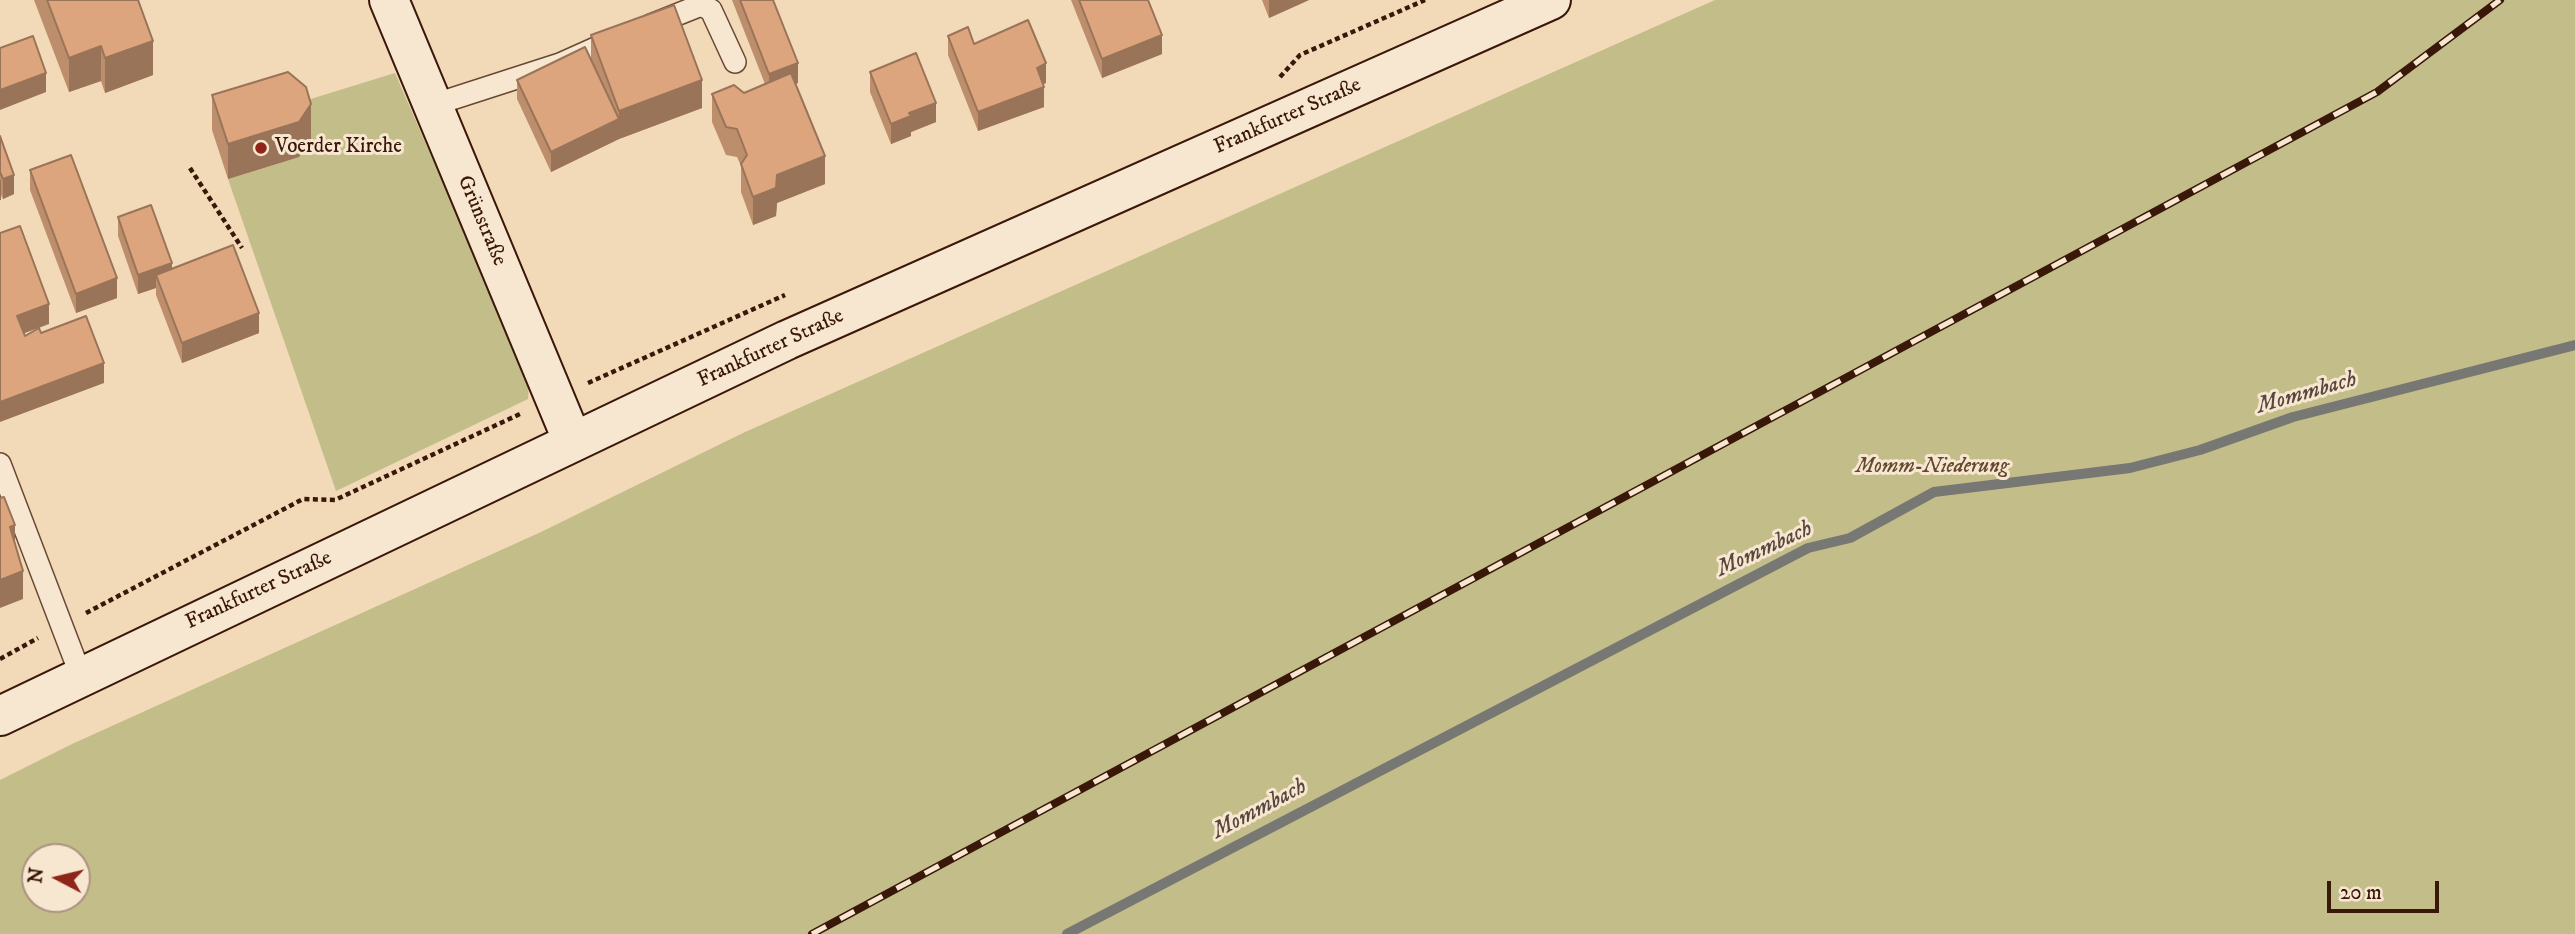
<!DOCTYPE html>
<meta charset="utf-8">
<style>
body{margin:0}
#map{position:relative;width:2575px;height:934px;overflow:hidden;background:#f2d9b7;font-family:"IM FELL DW Pica",serif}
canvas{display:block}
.north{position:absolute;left:21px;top:843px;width:70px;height:70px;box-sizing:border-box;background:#f7e6d0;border:2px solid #ab9380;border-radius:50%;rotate:277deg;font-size:19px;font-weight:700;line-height:28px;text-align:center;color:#391709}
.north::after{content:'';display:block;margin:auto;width:24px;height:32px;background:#8f2418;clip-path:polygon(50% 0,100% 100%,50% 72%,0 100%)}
.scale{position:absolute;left:2327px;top:881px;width:112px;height:32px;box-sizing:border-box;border:4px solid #391709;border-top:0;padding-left:9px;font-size:21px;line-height:24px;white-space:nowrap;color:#391709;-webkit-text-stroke:5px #f7e6d0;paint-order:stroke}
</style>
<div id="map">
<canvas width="2575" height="934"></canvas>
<div class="north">N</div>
<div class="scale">20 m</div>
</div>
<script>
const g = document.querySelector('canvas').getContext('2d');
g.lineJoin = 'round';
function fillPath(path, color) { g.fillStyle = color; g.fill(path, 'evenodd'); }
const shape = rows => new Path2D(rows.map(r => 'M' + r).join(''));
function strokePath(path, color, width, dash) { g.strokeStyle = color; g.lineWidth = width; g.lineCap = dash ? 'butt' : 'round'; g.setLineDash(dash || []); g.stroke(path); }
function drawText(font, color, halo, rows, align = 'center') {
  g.font = font + ' "IM FELL DW Pica",serif'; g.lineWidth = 6; g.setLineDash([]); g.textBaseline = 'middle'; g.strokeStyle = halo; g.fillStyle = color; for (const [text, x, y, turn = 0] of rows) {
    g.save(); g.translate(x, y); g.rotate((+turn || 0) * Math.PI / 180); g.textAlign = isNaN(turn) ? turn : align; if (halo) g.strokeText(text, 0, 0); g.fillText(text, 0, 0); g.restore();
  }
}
fillPath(shape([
 [1715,0,2575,0,2575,934,0,934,0,780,72,744,541,532,743,433],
 [35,857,77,857,77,899,35,899],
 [395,73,529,381,528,399,336,491,228,179,299,157,288,106]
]), '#c3bd89');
strokePath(shape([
 [1067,934,1808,548,1850,538,1934,492,2130,468,2200,450,2293,417,2575,345]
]), '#777773', 10);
const lane = shape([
 [651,25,701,5,711,10,735,62],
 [433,105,560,64,618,38],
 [0,464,81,676]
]);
const secondary = shape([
 [389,0,573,442],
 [0,716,787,340,1551,0]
]);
strokePath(lane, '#674834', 24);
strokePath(secondary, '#391709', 42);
strokePath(shape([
 [1280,77,1300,55,1425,0],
 [190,168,242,248],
 [588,383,785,295],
 [86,613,303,499,335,500,520,414],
 [0,659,38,638]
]), '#391709', 4.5, [5, 3.5]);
strokePath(lane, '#f7e6d0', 21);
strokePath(secondary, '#f7e6d0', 38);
const rail = shape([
 [812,934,2377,92,2500,0]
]);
strokePath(rail, '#391709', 8);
strokePath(rail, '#f7e6d0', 5, [16]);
fillPath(shape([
 [34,0,138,0,153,75,105,93,101,81,69,92],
 [732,0,773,0,798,83,795,84,825,184,777,203,776,216,753,225,741,192,741,166,737,157,726,155,712,122,712,94,744,93,765,84],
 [1071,0,1148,0,1162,54,1102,78],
 [1262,0,1309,0,1269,18],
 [591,35,702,108,619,139,551,172,517,99,517,80,591,61],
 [948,36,974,44,1046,83,1043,84,1044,107,978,131,948,55],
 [870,72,936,122,911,132,911,136,891,144,870,92],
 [212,95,311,139,299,157,228,179,212,130],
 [0,136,14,194,3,199,1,195,1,200,0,200],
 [30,170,117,298,76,313,30,190],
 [118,217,172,269,259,333,182,363,156,295,156,288,138,294,118,236]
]), '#bd8e6c');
fillPath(shape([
 [1269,0,1309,0,1269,18],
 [1162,35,1162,54,1102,78,1102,59],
 [153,41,153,75,105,93,105,58],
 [101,46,101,81,69,92,69,58],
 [798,63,798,83,769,94,769,74],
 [1046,63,1046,83,1037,87,1037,68],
 [46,73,46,92,0,110,0,90],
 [702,80,702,108,619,139,619,111],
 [1044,87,1044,107,978,131,978,112],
 [936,103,936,122,911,132,911,136,891,144,891,124,909,113],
 [311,104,311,139,299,157,228,179,228,144],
 [619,119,619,139,551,172,551,152],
 [825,156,825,184,777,203,776,216,753,225,753,197,777,175],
 [14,175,14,194,3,199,3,179],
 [0,180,1,180,1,200,0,200],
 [172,263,172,282,156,275,156,288,138,294,138,275],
 [117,278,117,298,76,313,76,294],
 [49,304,49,324,17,336,17,316],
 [259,313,259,333,182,363,182,343],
 [104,363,104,383,0,422,0,402],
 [15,525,15,553,10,527],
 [23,571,23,599,0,608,0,580]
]), '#9a7458');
const building = shape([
 [47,0,138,0,153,41,105,58,101,46,69,58,47,0],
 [740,0,773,0,798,63,769,74,740,0],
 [1079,0,1148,0,1162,35,1102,59,1079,0],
 [674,5,702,80,619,111,591,35,674,5],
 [1028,20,1046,63,1037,68,1044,87,978,112,948,36,968,27,974,44,1028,20],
 [33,36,46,73,0,90,0,48,33,36],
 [585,47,619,119,551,152,517,80,585,47],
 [916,53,936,103,909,113,911,116,891,124,870,72,916,53],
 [288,72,306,87,311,104,299,122,228,144,212,95,288,72],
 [791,73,825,156,777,175,776,188,753,197,741,164,747,155,737,129,726,127,712,94,734,85,744,93,791,73],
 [0,136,14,175,3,179,0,172,0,136],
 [71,155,117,278,76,294,30,170,71,155],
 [151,205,172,263,138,275,118,217,151,205],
 [20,226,49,304,17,316,25,336,39,328,41,333,86,316,104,363,0,402,0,233,20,226],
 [233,245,259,313,182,343,156,275,233,245],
 [4,497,15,525,10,527,23,571,0,580,0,498,4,497]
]);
fillPath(building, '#dca57d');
strokePath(building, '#9a7458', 2);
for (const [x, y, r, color] of [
 [261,148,7,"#8f2418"]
]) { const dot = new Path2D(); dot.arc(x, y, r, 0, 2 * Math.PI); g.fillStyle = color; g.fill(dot); strokePath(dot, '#f7e6d0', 2.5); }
drawText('21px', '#391709', '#f7e6d0', [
 ["Frankfurter Straße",1288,117,-24],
 ["Grünstraße",481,221,67],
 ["Frankfurter Straße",771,349,-25],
 ["Frankfurter Straße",259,591,-25]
]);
drawText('21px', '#391709', '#f7e6d0', [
 ["Voerder Kirche",275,148]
], 'left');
drawText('italic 21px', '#62492f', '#f7e6d0', [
 ["Momm-Niederung",1932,468]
]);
drawText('italic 23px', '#58473e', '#f7e6d0', [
 ["Mommbach",2307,394,-16],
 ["Mommbach",1765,550,-25],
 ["Mommbach",1260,810,-28]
]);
</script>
